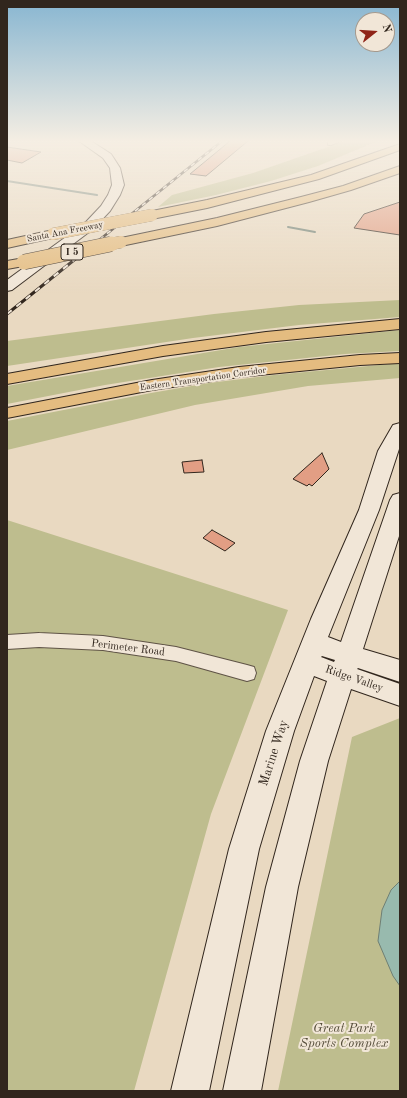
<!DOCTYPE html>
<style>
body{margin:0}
#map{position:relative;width:407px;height:1098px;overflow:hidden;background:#e9d9c1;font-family:"Old Standard TT",serif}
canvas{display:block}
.frame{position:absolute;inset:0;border:8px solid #31261d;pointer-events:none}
.north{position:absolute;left:355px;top:12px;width:40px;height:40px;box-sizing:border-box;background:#f1e6d7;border:1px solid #a4998d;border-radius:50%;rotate:73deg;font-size:11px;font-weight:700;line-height:16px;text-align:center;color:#31261d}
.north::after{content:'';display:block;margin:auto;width:14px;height:18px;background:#8f2418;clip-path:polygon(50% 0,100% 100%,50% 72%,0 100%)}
</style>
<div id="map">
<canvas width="407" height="1098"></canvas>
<div class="frame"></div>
<div class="north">N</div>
</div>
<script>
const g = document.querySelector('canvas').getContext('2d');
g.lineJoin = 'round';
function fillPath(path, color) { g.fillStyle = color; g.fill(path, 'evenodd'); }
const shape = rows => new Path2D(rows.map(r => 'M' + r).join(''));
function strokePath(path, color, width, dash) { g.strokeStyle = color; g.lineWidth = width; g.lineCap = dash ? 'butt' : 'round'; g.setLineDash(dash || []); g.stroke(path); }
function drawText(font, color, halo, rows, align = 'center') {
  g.font = font + ' "Old Standard TT",serif'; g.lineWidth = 4; g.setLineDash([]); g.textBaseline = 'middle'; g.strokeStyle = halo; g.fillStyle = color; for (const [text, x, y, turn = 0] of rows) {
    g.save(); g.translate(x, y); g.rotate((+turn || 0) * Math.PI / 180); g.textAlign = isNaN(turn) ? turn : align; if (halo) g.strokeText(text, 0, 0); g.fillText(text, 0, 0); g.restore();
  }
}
fillPath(shape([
 [345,141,378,141,318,166,271,181,216,195,158,207,172,195,253,173],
 [400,300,400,317,299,325,193,338,7,366,7,341,214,314,299,305],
 [400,330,400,351,345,354,219,367,105,385,7,404,7,386,239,347],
 [400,363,400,378,308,386,195,405,7,450,7,421,151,393,209,383,274,375],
 [7,520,288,610,211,814,134,1091,7,1091],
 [400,718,400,1091,278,1091,352,737]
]), '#bebd8e');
const water = shape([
 [400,881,400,986,393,976,378,941,382,910,391,890,400,881]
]);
fillPath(water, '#98baae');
strokePath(water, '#6f7f74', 1);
strokePath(shape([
 [7,181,97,195],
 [288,227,315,232]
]), '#6f7f74', 2);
const building = shape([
 [230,141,248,141,206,176,190,174,230,141],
 [7,147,41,152,22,163,7,160,7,147],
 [400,202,400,235,354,228,364,214,400,202],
 [322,453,329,469,312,486,309,484,307,486,293,479,322,453],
 [202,460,204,472,184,473,182,462,202,460],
 [212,530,235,543,225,551,203,538,212,530]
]);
fillPath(building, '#e29e84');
strokePath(building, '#31261d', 1);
const street = shape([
 [328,141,341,141,331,145,328,145,328,141],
 [39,633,103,636,176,647,247,665,254,667,256,673,254,679,247,681,176,661,103,650,39,647,7,649,7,635,39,633]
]);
const secondary = shape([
 [79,141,91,141,111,154,120,168,124,185,120,195,110,211,93,229,12,290,7,291,7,280,85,223,101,206,108,195,112,185,110,168,103,158,79,141],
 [400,423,400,446,379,510,328,637,341,642,390,500,393,495,400,493,400,533,363,649,400,660,400,682,358,668,357,669,400,684,400,706,351,689,328,761,298,887,261,1091,223,1091,266,887,300,761,327,681,314,676,294,731,259,849,209,1091,171,1091,229,849,266,731,311,619,359,510,378,451,393,425,400,423],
 [322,656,335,660,334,662,321,657,322,656]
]);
const highway = shape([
 [400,144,400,150,319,179,207,208,152,219,146,215,152,211,207,200,311,175,400,144],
 [400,166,400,173,351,190,309,202,217,226,121,246,115,242,121,238,217,218,301,197,343,186,400,166],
 [53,230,59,234,57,237,7,248,7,240,53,230],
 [24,258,29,259,31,262,29,265,7,269,7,261,24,258],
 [400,319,400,329,266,342,163,356,7,384,7,374,163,346,266,332,400,319],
 [400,353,400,363,360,365,239,377,152,390,7,418,7,408,152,380,239,367,360,355,400,353]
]);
strokePath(street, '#5f5346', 2);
strokePath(secondary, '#31261d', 2);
strokePath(highway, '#31261d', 2);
fillPath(street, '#f1e6d7');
fillPath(secondary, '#f1e6d7');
fillPath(highway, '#e4bc80');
const railFar1 = shape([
 [93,245,222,141]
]);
const rail = shape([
 [7,314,94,244]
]);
strokePath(railFar1, '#31261d', 2.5);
strokePath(rail, '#31261d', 3);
strokePath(railFar1, '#f1e6d7', 1.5, [4.5]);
strokePath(rail, '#f1e6d7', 2, [6]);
const highwayBridgeFar1 = shape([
 [53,234,152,215],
 [106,245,121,242]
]);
const highwayBridge = shape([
 [24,262,111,244]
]);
strokePath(highwayBridgeFar1, '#31261d', 12, []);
strokePath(highwayBridge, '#31261d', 16, []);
strokePath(highwayBridgeFar1, '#e4bc80', 12);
strokePath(highwayBridge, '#e4bc80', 15);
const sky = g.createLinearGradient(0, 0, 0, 294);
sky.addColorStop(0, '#88b6d1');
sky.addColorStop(0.48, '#f5eee3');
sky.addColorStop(1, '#f5eee300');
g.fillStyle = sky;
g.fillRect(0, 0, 407, 294);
drawText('9px', '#31261d', '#f1e6d7', [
 ["Santa Ana Freeway",65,232,-11],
 ["Eastern Transportation Corridor",203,379,-8]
]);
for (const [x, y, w] of [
 [72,252,22]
]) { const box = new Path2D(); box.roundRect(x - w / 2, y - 8, w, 16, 3); g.fillStyle = '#f1e6d7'; g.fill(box); strokePath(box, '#31261d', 1); }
drawText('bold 10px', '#31261d', null, [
 ["I 5",72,252]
]);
drawText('11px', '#31261d', '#f1e6d7', [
 ["Perimeter Road",128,648,7],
 ["Ridge Valley",354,679,19]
]);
drawText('13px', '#31261d', '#f1e6d7', [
 ["Marine Way",274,753,-72]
]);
drawText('italic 13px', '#544c39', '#f1e6d7', [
 ["Great Park",344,1029],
 ["Sports Complex",344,1044]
]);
</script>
